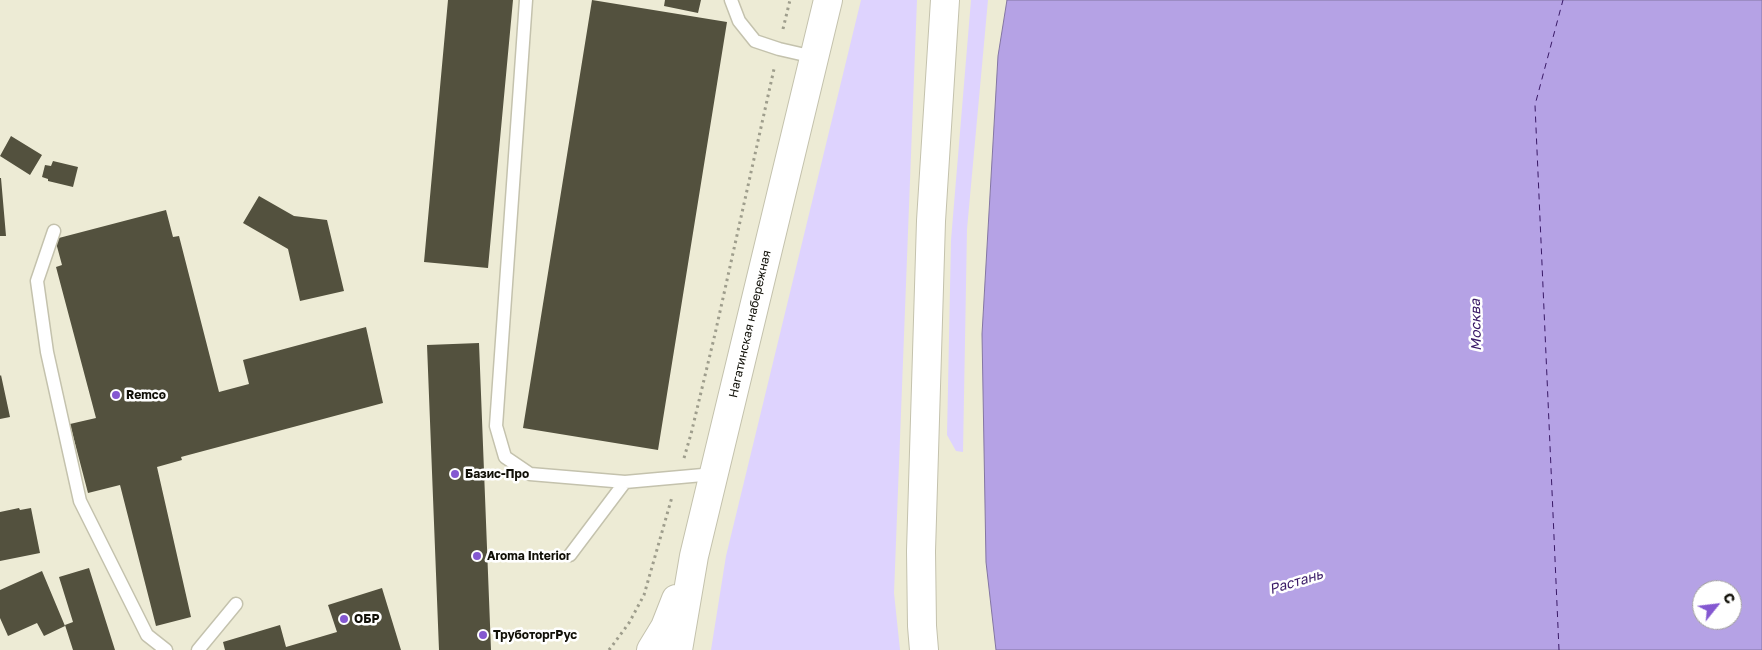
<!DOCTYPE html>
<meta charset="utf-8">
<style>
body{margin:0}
#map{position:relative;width:1762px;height:650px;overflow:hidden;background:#edebd5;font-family:"Golos Text",sans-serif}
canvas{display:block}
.north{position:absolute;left:1692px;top:580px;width:50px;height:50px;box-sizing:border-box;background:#fff;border:1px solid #a09f9c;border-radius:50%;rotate:61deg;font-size:14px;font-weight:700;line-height:20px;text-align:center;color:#111008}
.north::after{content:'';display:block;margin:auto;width:18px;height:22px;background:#8458d1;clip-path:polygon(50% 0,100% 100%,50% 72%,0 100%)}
</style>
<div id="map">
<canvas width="1762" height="650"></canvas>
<div class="north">С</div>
</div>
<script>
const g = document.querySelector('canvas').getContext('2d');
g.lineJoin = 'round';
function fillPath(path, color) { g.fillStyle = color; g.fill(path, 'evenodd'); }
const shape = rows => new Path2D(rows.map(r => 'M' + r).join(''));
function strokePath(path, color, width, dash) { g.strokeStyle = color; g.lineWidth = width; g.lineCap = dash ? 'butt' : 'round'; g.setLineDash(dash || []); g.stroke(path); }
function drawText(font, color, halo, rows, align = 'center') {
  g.font = font + ' "Golos Text",sans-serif'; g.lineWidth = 5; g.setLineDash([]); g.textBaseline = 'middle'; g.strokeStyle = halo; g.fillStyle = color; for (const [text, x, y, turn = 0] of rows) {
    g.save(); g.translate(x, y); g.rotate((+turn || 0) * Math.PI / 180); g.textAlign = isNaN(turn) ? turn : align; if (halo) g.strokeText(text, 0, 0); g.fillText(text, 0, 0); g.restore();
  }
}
fillPath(shape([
 [861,0,917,0,894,593,900,650,711,650,726,556],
 [971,0,988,0,967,229,963,452,956,451,947,435,951,240]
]), '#ded3fe');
const water = shape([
 [1007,0,1762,0,1762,650,996,650,986,562,982,334,998,56,1007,0],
 [1702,590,1732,590,1732,620,1702,620,1702,590]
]);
fillPath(water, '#b5a2e5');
strokePath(water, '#8476a3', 1);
strokePath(shape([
 [1559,650,1535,105,1563,0]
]), '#391966', 1, [6, 5]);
fillPath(shape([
 [448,0,513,0,488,268,424,262],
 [592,0,727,22,658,450,523,428],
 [665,0,701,0,698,13,664,6],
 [11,136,42,155,30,175,0,156],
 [53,161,78,167,73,187,48,181,48,179,42,177,45,165,51,166],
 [0,178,1,178,6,236,0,236],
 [259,196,294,216,327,220,344,291,300,301,288,249,243,223],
 [166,210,173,237,179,236,219,392,249,384,243,360,366,327,383,403,181,457,182,460,157,467,191,617,156,626,120,485,88,493,70,424,96,418,56,267,62,265,55,239],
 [479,343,491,650,439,650,427,345],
 [1,375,10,417,0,419,0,376],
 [19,508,20,510,31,508,40,553,0,561,0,512],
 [89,568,115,650,73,650,65,625,73,622,59,577],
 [42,571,65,626,44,636,37,623,8,636,0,618,0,590],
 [382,588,401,650,225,650,223,642,280,625,286,647,337,632,328,605]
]), '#53513e');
const lane = shape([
 [526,0,496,426,505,457,530,474,625,482],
 [731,0,739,21,755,41,779,49,814,57],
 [54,231,37,281,47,352,80,501,147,635,166,650],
 [570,555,625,482,714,474],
 [198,650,236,604]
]);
const secondary = shape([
 [651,650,665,627,676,599],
 [678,650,694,556,828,0],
 [924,650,922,626,921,551,931,221,945,0]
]);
strokePath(lane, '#c4c2ad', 15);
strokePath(secondary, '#c4c2ad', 30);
strokePath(shape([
 [783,29,790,0],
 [684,458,691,434,715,334,774,69],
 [609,650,629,623,644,595,672,497]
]), '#9e9d8c', 3, [2.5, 4]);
strokePath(lane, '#fff', 12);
strokePath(secondary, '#fff', 28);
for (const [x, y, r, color] of [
 [116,395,5,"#8458d1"],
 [455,474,5,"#8458d1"],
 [477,556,5,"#8458d1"],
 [344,619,5,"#8458d1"],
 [483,635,5,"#8458d1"]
]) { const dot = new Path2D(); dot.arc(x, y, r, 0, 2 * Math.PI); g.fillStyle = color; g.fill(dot); strokePath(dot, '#fff', 2); }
drawText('12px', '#111008', '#fff', [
 ["Нагатинская набережная",750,324,-77]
]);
drawText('bold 12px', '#111008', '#fff', [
 ["Remco",126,395],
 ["Базис-Про",465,474],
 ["Aroma Interior",487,556],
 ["ОБР",354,619],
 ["ТруботоргРус",493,635]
], 'left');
drawText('italic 14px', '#391966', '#fff', [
 ["Москва",1476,325,-91],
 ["Растань",1296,582,-17]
]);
</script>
